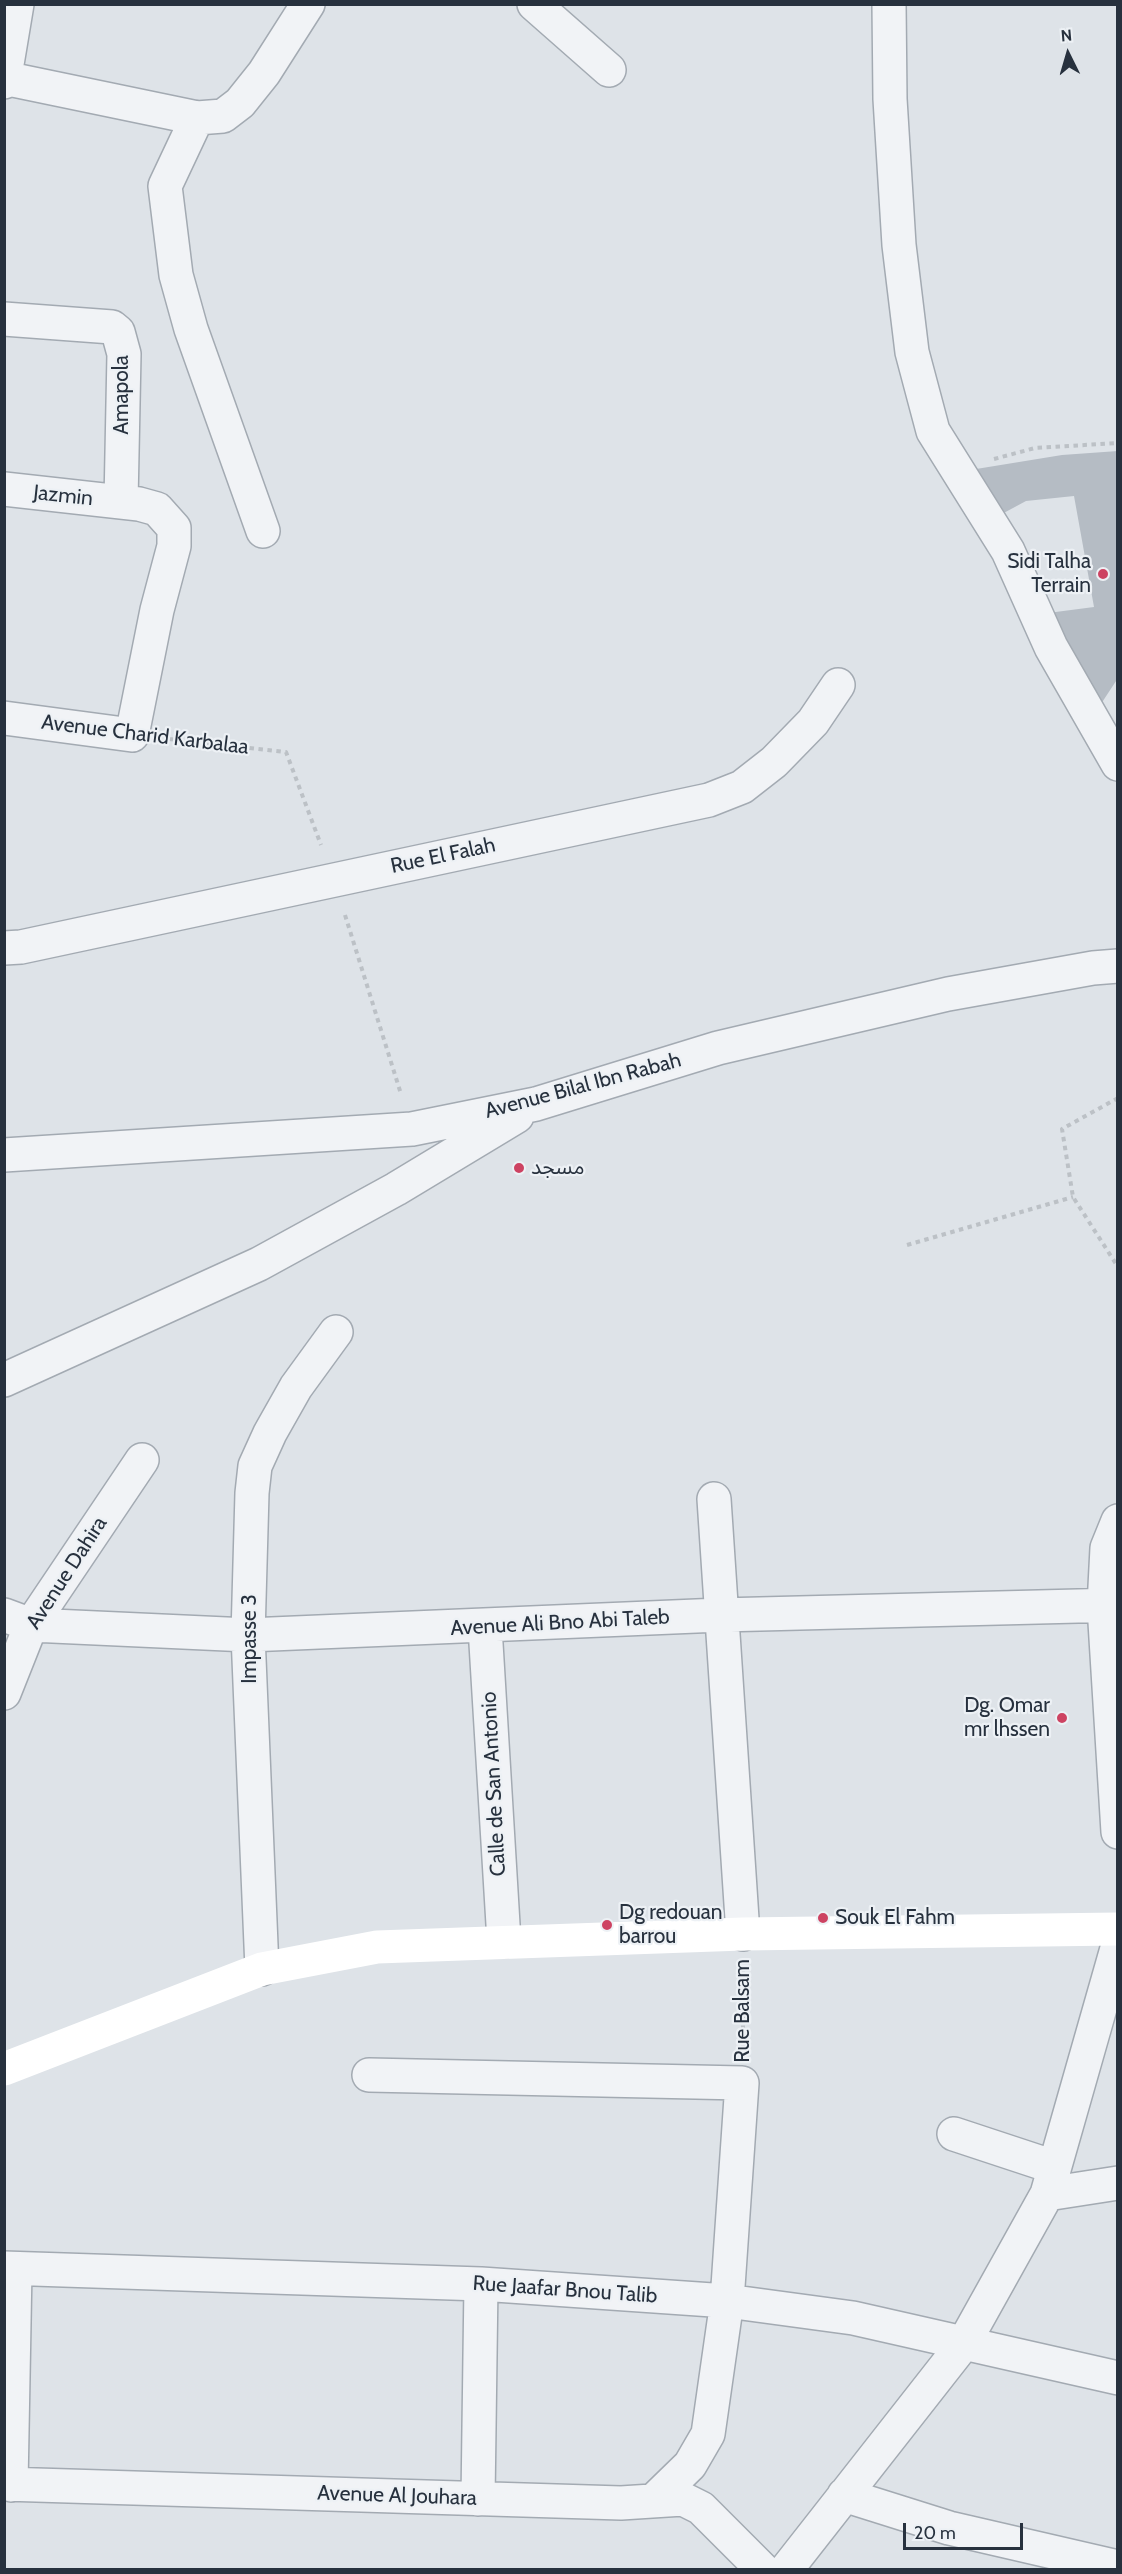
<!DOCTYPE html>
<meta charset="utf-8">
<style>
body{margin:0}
#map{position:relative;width:1122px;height:2574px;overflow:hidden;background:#dee3e8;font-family:Cabin,sans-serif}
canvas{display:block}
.frame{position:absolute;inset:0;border:6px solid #27313e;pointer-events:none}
.north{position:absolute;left:1038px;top:24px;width:60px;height:60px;-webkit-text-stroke:4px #edf1f5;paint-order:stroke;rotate:355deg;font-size:16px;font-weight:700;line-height:24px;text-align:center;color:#27313e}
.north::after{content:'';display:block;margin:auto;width:21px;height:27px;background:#27313e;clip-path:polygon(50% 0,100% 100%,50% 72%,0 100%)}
.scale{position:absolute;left:903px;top:2523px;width:120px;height:27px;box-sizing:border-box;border:3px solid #27313e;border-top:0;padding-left:8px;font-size:18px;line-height:21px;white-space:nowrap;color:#27313e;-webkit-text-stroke:4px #edf1f5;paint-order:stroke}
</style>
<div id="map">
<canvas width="1122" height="2574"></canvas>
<div class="frame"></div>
<div class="north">N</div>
<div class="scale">20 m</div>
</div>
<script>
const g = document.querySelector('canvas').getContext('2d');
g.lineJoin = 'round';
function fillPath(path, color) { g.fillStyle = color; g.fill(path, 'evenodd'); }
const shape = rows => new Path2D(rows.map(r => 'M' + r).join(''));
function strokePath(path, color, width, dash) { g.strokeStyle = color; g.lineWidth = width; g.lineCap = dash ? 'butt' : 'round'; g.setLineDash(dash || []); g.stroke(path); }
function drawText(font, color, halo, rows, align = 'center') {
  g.font = font + ' Cabin,"Noto Sans Arabic",sans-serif'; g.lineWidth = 4.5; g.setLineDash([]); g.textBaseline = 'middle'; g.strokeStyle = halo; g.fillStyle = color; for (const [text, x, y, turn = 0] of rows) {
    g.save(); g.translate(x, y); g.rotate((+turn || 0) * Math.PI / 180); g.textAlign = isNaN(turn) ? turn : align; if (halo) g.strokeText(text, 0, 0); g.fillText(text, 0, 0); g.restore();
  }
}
fillPath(shape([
 [1118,451,1118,678,1097,710,1048,613,1094,607,1074,496,1026,501,1000,515,970,470,1062,455]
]), '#b5bcc4');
const street = shape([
 [534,4,609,70],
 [889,4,890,99,899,245,912,352,933,431,1008,551,1051,647,1118,764],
 [4,78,197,118,223,116,240,103,264,73,308,4],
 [4,82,17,4],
 [197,118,165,186,176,275,191,329,263,531],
 [4,319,112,327,118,332,124,354,121,502],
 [4,489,139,504,157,509,174,528,174,546,157,610,132,735,4,718],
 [4,948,21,947,709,800,742,787,774,762,813,722,838,685],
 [4,1155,412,1129,536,1104,718,1048,948,994,1093,968,1118,966],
 [4,1380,259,1264,396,1189,517,1116],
 [714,1499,743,1934],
 [1118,1521,1107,1548,1104,1606,1118,1832],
 [4,1615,31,1625,248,1635,720,1615,1118,1605],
 [485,1627,504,1941],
 [4,1693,31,1625,142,1460],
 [262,1969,248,1635,252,1493,255,1466,270,1433,296,1387,336,1332],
 [369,2075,742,2083,727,2301,708,2434,690,2465,653,2501],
 [954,2134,1054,2167],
 [1047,2194,1118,2183],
 [4,2268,481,2284,727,2301,853,2318,1118,2378],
 [4,2484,621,2503,683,2499,701,2508,763,2570],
 [11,2485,15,2269],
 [844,2495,949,2528,1118,2567],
 [478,2499,481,2284],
 [786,2570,964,2343,1047,2194,1118,1945]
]);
strokePath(street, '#a3aab2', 36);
strokePath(shape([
 [994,459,1035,448,1118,443],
 [169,739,286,752,321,845],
 [345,915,401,1094],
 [1118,1098,1062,1129,1073,1197,1118,1267],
 [907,1245,1073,1197],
 [743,2048,743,1971]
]), '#bcc1c6', 4, [4.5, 4.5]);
strokePath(street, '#f1f3f6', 33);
strokePath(shape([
 [4,2069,262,1969,377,1947,743,1934,1118,1929]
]), '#fff', 33);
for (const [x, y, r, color] of [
 [1103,574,6,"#cd4362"],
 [519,1168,6,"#cd4362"],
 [1062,1718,6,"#cd4362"],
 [823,1918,6,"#cd4362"],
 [607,1925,6,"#cd4362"]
]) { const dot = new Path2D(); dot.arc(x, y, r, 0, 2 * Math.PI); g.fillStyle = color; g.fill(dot); strokePath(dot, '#edf1f5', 2); }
drawText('21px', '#27313e', '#edf1f5', [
 ["Amapola",122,395,-90],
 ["Jazmin",63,496,6],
 ["Avenue Charid Karbalaa",145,735,7],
 ["Rue El Falah",443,856,-12],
 ["Avenue Bilal Ibn Rabah",583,1086,-15],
 ["Avenue Dahira",67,1573,-57],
 ["Avenue Ali Bno Abi Taleb",560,1623,-3],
 ["Impasse 3",250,1639,-90],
 ["Calle de San Antonio",494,1784,-93],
 ["Rue Balsam",743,2011,-90],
 ["Rue Jaafar Bnou Talib",565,2290,4],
 ["Avenue Al Jouhara",397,2496,2]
]);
drawText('21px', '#27313e', '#edf1f5', [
 ["Sidi Talha",1091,562,"right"],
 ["Terrain",1091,586,"right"],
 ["مسجد",531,1168],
 ["Dg. Omar",1050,1706,"right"],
 ["mr lhssen",1050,1730,"right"],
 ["Dg redouan",619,1913],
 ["barrou",619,1937],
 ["Souk El Fahm",835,1918]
], 'left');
</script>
